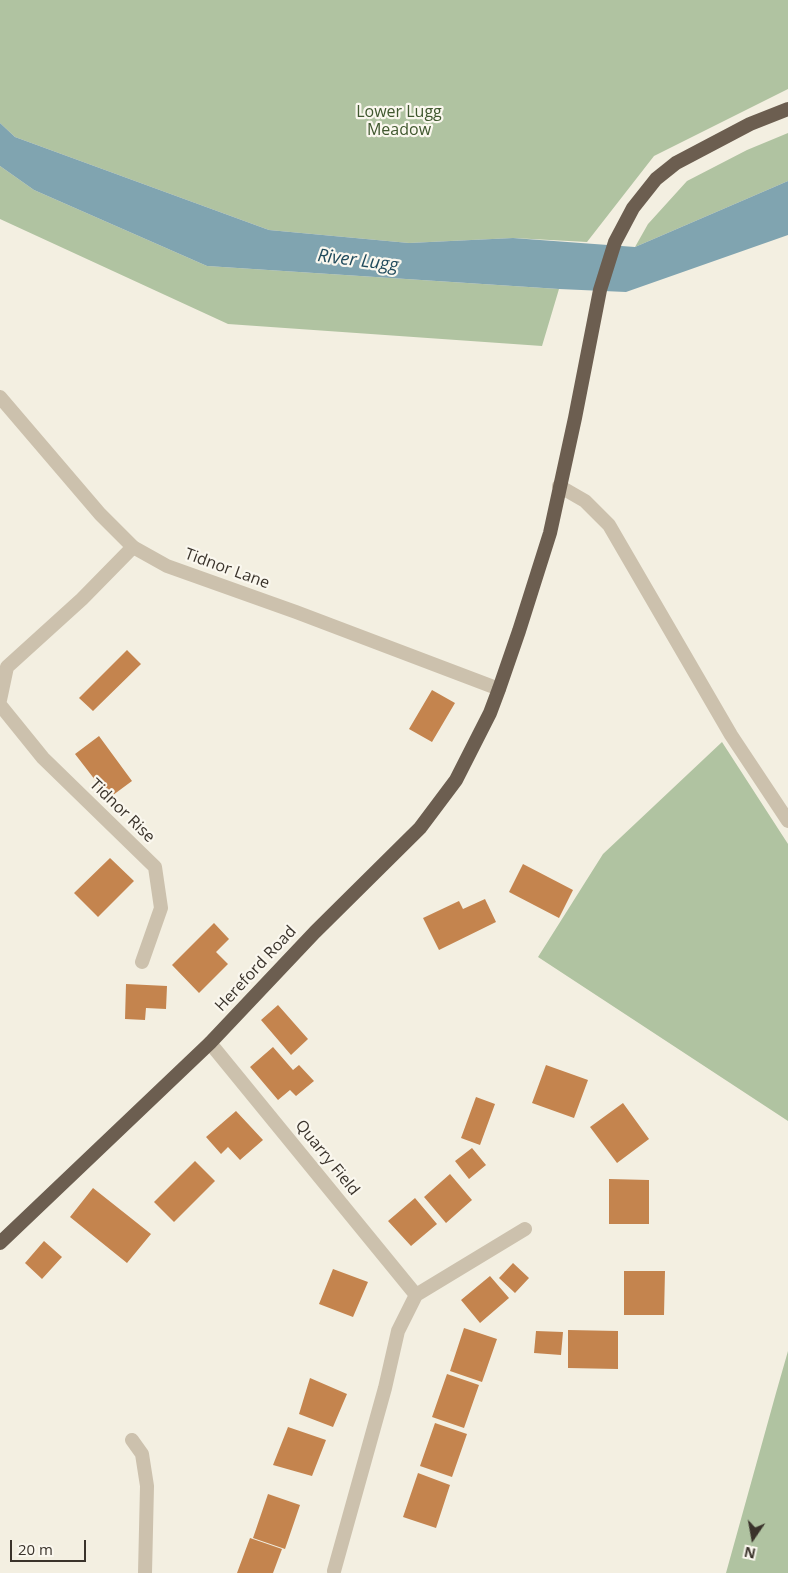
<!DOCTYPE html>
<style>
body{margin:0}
#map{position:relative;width:788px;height:1573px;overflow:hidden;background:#f3efe1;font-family:"Open Sans",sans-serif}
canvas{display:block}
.north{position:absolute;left:728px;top:1513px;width:50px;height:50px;-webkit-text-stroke:4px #faf7ee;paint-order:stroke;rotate:192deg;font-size:14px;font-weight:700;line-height:20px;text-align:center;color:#3a332b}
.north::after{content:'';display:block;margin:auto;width:18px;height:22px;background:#3a332b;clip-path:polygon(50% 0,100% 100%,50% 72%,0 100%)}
.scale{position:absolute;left:10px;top:1540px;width:76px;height:22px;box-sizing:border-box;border:2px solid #3a332b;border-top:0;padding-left:6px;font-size:15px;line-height:18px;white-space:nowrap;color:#3a332b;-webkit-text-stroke:4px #faf7ee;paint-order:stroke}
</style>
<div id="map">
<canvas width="788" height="1573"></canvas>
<div class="north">N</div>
<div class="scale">20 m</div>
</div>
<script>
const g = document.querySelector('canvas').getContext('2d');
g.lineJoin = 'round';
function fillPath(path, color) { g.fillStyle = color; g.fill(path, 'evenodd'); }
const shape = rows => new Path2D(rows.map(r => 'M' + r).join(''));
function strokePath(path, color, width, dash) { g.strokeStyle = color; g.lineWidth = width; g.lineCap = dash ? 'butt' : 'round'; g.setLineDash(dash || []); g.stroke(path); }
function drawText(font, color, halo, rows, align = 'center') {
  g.font = font + ' "Open Sans",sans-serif'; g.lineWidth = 4.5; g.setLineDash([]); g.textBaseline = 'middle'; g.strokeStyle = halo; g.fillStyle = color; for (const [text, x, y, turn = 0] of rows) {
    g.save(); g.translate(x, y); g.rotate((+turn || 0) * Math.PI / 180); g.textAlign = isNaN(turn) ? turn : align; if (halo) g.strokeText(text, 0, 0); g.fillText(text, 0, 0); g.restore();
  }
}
fillPath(shape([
 [0,0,788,0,788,89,654,156,587,242,513,238,409,243,269,230,15,137,0,123],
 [788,133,788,181,635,247,648,224,687,181,747,150],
 [0,166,34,190,207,266,559,289,542,346,228,324,0,219],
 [722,742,788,844,788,1121,538,957,603,854],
 [788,1351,788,1573,726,1573,776,1393]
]), '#b0c3a1');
fillPath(shape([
 [0,123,15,137,269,230,409,243,513,238,635,247,788,181,788,235,626,292,559,289,207,266,34,190,0,166]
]), '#80a4b0');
fillPath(shape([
 [127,650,141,664,93,711,79,698],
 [432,690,455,703,432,742,409,729],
 [99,736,132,781,109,798,75,754],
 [110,858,134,881,98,917,74,893],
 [523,864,573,890,559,918,509,892],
 [485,899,496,922,439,950,423,918,459,901,463,909],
 [214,923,229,939,216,952,228,964,199,993,172,965],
 [126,984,167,986,166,1009,146,1008,145,1020,125,1019],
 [278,1005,308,1039,291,1055,261,1020],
 [273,1047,293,1070,299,1065,314,1081,296,1096,290,1090,278,1100,250,1067],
 [546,1065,588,1080,574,1118,532,1103],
 [476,1097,495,1104,480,1145,461,1138],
 [623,1103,649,1139,617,1163,590,1127],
 [236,1111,263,1140,240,1160,228,1147,221,1154,206,1137],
 [472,1148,486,1165,469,1179,455,1161],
 [195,1161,215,1181,174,1222,154,1202],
 [450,1174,472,1200,446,1223,424,1197],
 [609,1179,649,1180,649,1224,609,1224],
 [93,1188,151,1234,127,1263,70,1217],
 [415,1198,437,1224,411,1246,388,1221],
 [44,1241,62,1257,42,1279,25,1263],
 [513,1263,529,1278,515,1293,499,1278],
 [333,1269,368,1282,353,1317,319,1304],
 [624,1271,665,1271,664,1315,624,1315],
 [490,1276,509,1298,480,1323,461,1300],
 [464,1328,497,1339,482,1382,450,1371],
 [568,1330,618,1331,618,1369,568,1368],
 [536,1331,563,1332,561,1355,534,1353],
 [447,1374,479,1385,464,1428,432,1417],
 [310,1378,347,1394,333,1427,299,1414],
 [435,1423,467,1434,452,1477,420,1466],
 [288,1427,326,1440,312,1476,273,1465],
 [418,1473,450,1485,436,1528,403,1517],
 [268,1494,300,1505,285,1549,253,1538],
 [250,1538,282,1549,273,1573,237,1573]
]), '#c4844e');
strokePath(shape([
 [0,700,7,667,82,599,133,547],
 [0,705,43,758,155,867,161,908,142,962],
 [132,1440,142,1454,147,1486,145,1573]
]), '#ccc1ad', 14);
strokePath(shape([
 [0,397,100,514,133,547,167,566,296,612,499,689],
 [559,486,585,501,609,525,731,735,788,821],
 [210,1043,416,1295,398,1331,385,1388,334,1571],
 [416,1295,525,1229]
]), '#ccc1ad', 14);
strokePath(shape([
 [0,1243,210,1043,315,932,420,828,456,780,490,713,499,689,519,631,550,533,575,418,600,290,615,242,633,208,656,179,676,163,750,124,788,109]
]), '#6c5e50', 14);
drawText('16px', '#40582f', '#faf7ee', [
 ["Lower Lugg",399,112],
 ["Meadow",399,130]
]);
drawText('16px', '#3a332b', '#faf7ee', [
 ["Tidnor Lane",227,569,20],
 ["Tidnor Rise",122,811,44],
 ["Hereford Road",256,969,-47],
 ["Quarry Field",327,1158,51]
]);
drawText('italic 18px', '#214b5c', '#faf7ee', [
 ["River Lugg",358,261,7]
]);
</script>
